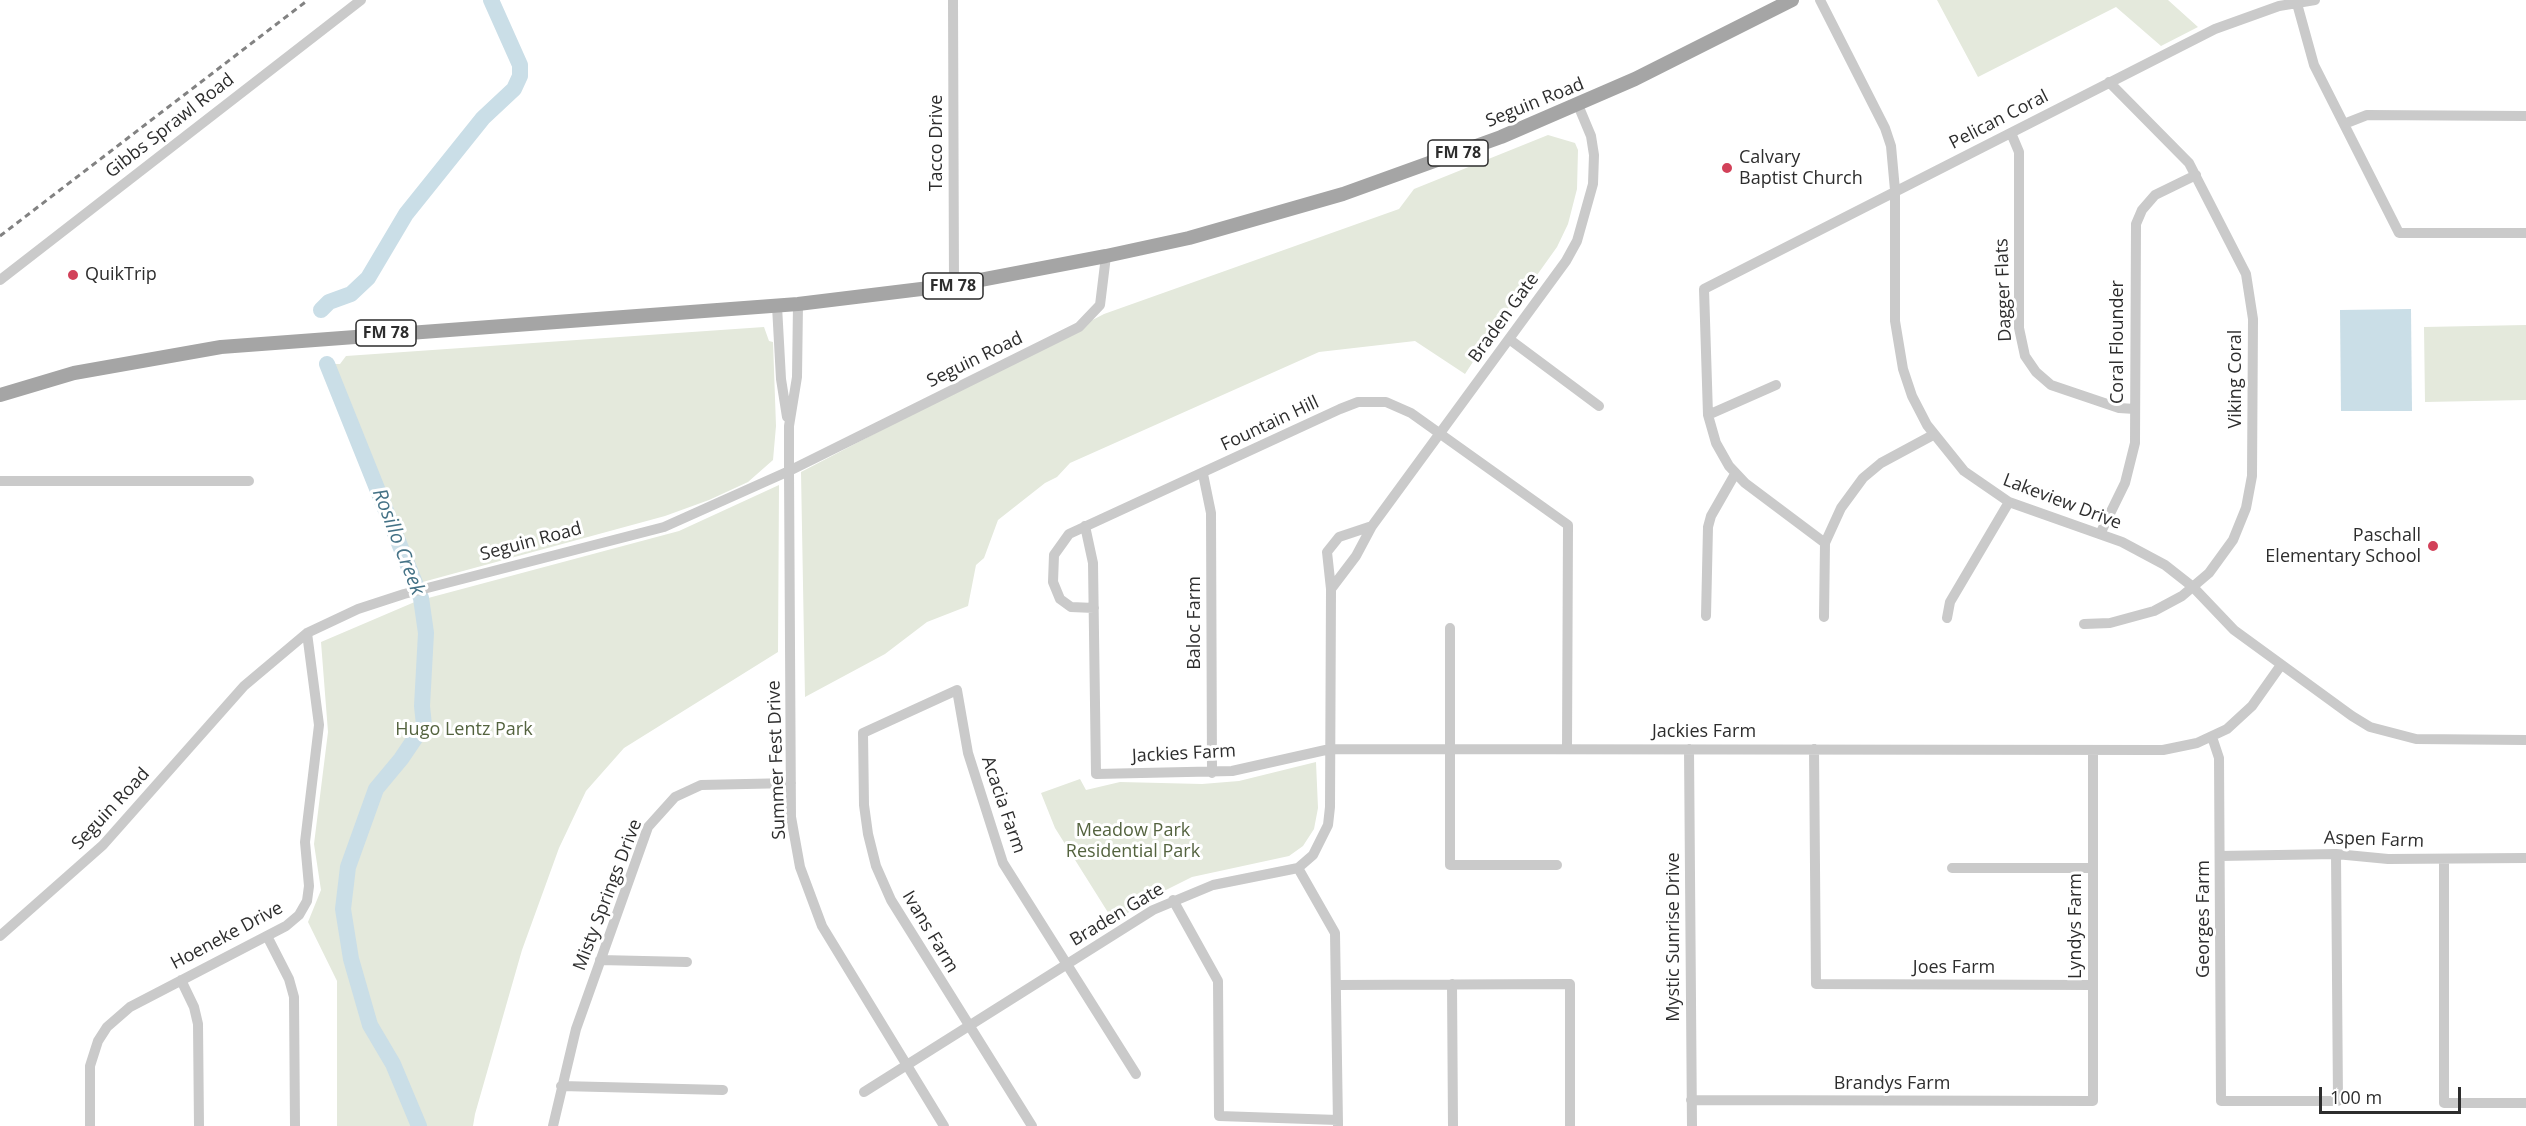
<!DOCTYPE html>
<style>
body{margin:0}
#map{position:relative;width:2526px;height:1126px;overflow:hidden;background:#fff;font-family:"Open Sans",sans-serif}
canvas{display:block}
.scale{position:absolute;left:2319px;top:1087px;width:142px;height:27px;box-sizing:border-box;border:3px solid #2d2d2d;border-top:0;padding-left:8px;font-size:18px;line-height:21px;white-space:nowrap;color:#2d2d2d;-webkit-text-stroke:4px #fff;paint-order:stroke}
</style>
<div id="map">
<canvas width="2526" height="1126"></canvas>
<div class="scale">100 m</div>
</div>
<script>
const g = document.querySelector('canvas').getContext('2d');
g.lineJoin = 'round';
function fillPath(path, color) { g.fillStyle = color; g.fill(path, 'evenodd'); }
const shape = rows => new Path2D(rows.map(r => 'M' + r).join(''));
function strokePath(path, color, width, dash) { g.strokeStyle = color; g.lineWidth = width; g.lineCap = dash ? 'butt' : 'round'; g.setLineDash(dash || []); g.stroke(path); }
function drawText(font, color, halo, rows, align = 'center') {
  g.font = font + ' "Open Sans",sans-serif'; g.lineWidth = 6; g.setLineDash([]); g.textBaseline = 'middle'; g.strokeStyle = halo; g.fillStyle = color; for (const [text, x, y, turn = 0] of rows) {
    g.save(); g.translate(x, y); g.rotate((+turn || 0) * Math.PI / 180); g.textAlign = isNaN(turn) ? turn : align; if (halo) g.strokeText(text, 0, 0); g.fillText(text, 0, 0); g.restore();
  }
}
fillPath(shape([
 [1937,0,2168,0,2198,27,2161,46,2116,7,1978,77],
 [1548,135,1575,143,1578,150,1577,189,1568,224,1557,247,1537,275,1532,272,1465,374,1415,341,1319,352,1070,463,1057,477,1045,483,998,520,984,558,976,565,968,606,927,622,885,654,805,697,801,472,1104,314,1399,209,1414,189],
 [2526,325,2526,400,2425,402,2424,327],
 [764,327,769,341,773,342,776,426,773,460,748,482,709,500,665,516,419,583,333,364,340,364,346,356],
 [779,485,778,652,624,748,586,791,559,848,522,950,475,1114,473,1126,337,1126,337,981,308,922,321,890,314,844,328,732,321,642,417,601,679,531],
 [1316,762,1318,808,1314,829,1303,846,1289,856,1192,877,1152,897,1114,922,1055,828,1041,793,1080,779,1086,790,1120,782,1202,784,1239,781]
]), '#e4e9dc');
fillPath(shape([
 [2411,309,2412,411,2341,411,2340,310]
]), '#cadee7');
strokePath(shape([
 [321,310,329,302,351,294,368,278,406,214,483,118,514,89,520,76,520,65,491,0],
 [327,364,421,598,426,633,422,706,424,725,401,759,376,789,348,867,343,909,351,959,370,1025,393,1064,419,1126]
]), '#cadee7', 16);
strokePath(shape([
 [953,0,954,285],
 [1820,0,1885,128,1891,146,1895,190,1895,321,1903,369,1912,396,1927,425,1964,471,2009,502,2122,542,2165,565,2193,587,2234,630,2352,716,2370,727,2416,739,2526,740],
 [2296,0,2314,65,2399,233,2526,233],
 [2344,124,2367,115,2526,116],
 [2011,133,2019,152,2019,328,2025,356,2036,372,2051,385,2119,408,2135,409],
 [0,280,361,0],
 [798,304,797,377,789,426,789,471,791,817,800,867,822,926,944,1126],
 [777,306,781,379,787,417],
 [1509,339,1599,406],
 [1708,415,1776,385],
 [1203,474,1211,513,1212,773],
 [0,481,249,481],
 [1085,526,1093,563,1096,774,1232,771,1330,749,2163,750,2197,743,2227,729,2252,706,2281,665],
 [2100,534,2125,483,2135,443,2136,224,2142,210,2155,195,2196,175],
 [1825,543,1745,483,1729,466,1716,443,1708,415,1704,289,2215,29,2279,6,2315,0],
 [1331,589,1356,556,1372,526,1566,261,1577,241,1593,184,1594,155,1591,136,1578,105],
 [1094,608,1071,607,1060,599,1053,582,1054,555,1069,534,1340,409,1358,402,1386,402,1411,413,1568,525,1567,749],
 [1706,616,1708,527,1711,516,1735,474],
 [1824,617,1825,543,1841,508,1863,478,1881,463,1933,435],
 [1947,618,1950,602,2009,502],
 [2084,624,2110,623,2154,611,2182,596,2209,573,2233,540,2246,508,2252,476,2253,319,2246,274,2189,163,2109,82],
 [1450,628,1450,865,1557,865],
 [2212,737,2219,758,2221,1101,2338,1101,2336,854],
 [1689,749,1692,1126],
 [1814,749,1816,984,2093,985],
 [2220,856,2336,854,2388,859,2526,858],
 [2444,859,2444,1103,2526,1103],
 [1298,868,1335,933,1338,1125],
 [1952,868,2093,868],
 [1173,900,1218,981,1219,1116,1338,1120],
 [0,936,103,845,244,686,307,633,358,609,404,594,664,527,789,471,1079,327,1100,305,1106,256],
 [267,936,289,979,294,997,295,1126],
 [600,960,687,962],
 [181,980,194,1007,198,1024,199,1126],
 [1452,984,1453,1126],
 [1337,985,1570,984,1570,1126],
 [561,1086,723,1090],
 [864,1092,1153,910,1213,885,1298,868,1313,855,1328,825,1330,807,1331,589,1327,552,1339,537,1372,526],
 [1691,1100,2093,1101,2093,750],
 [90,1126,90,1066,98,1041,107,1027,130,1007,286,926,299,915,307,901,309,886,305,842,319,725,307,633],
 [553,1126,576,1029,648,827,675,797,701,785,791,783],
 [1032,1126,891,900,876,866,868,834,864,805,863,733,957,690,968,753,1003,863,1136,1074]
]), '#cacaca', 10);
strokePath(shape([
 [0,395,74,373,221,347,798,304,954,285,1106,256,1189,238,1343,194,1501,137,1635,79,1792,0]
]), '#a5a5a5', 14);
strokePath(shape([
 [0,236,308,0]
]), '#828282', 3, [6, 4.5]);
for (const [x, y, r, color] of [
 [1727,168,6,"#d24159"],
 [73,275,6,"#d24159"],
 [2433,546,6,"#d24159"]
]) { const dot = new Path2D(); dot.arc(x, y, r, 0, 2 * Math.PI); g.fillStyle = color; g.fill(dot); strokePath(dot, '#fff', 2); }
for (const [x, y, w] of [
 [1458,153,60],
 [953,286,60],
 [386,333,60]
]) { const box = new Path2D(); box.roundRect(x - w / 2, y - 13, w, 26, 4.5); g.fillStyle = '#fff'; g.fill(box); strokePath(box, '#2d2d2d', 1.5); }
drawText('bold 16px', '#2d2d2d', null, [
 ["FM 78",1458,153],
 ["FM 78",953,286],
 ["FM 78",386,333]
]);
drawText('18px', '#2d2d2d', '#fff', [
 ["Seguin Road",1535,103,-22],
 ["Pelican Coral",1999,120,-27],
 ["Gibbs Sprawl Road",170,126,-38],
 ["Tacco Drive",937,143,-90],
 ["Dagger Flats",2004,290,-92],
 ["Braden Gate",1504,318,-54],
 ["Coral Flounder",2118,342,-90],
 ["Seguin Road",975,360,-26],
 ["Viking Coral",2236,379,-90],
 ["Fountain Hill",1270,424,-25],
 ["Lakeview Drive",2062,502,21],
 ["Seguin Road",531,542,-15],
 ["Baloc Farm",1195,623,-90],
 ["Jackies Farm",1704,732],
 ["Jackies Farm",1184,754,-3],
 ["Summer Fest Drive",777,760,-92],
 ["Acacia Farm",1003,805,71],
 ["Seguin Road",111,809,-47],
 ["Aspen Farm",2374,840,2],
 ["Misty Springs Drive",608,895,-69],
 ["Braden Gate",1117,915,-31],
 ["Georges Farm",2204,919,-90],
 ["Lyndys Farm",2076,926,-90],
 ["Ivans Farm",930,932,59],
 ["Hoeneke Drive",227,936,-28],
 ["Mystic Sunrise Drive",1674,937,-90],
 ["Joes Farm",1954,968],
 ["Brandys Farm",1892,1084]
]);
drawText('18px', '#2d2d2d', '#fff', [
 ["Calvary",1739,158],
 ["Baptist Church",1739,179],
 ["QuikTrip",85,275],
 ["Paschall",2421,536,"right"],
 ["Elementary School",2421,557,"right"]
], 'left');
drawText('18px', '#54633f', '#fff', [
 ["Hugo Lentz Park",464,730],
 ["Meadow Park",1133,831],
 ["Residential Park",1133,852]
]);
drawText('italic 20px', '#447286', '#fff', [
 ["Rosillo Creek",398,542,69]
]);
</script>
